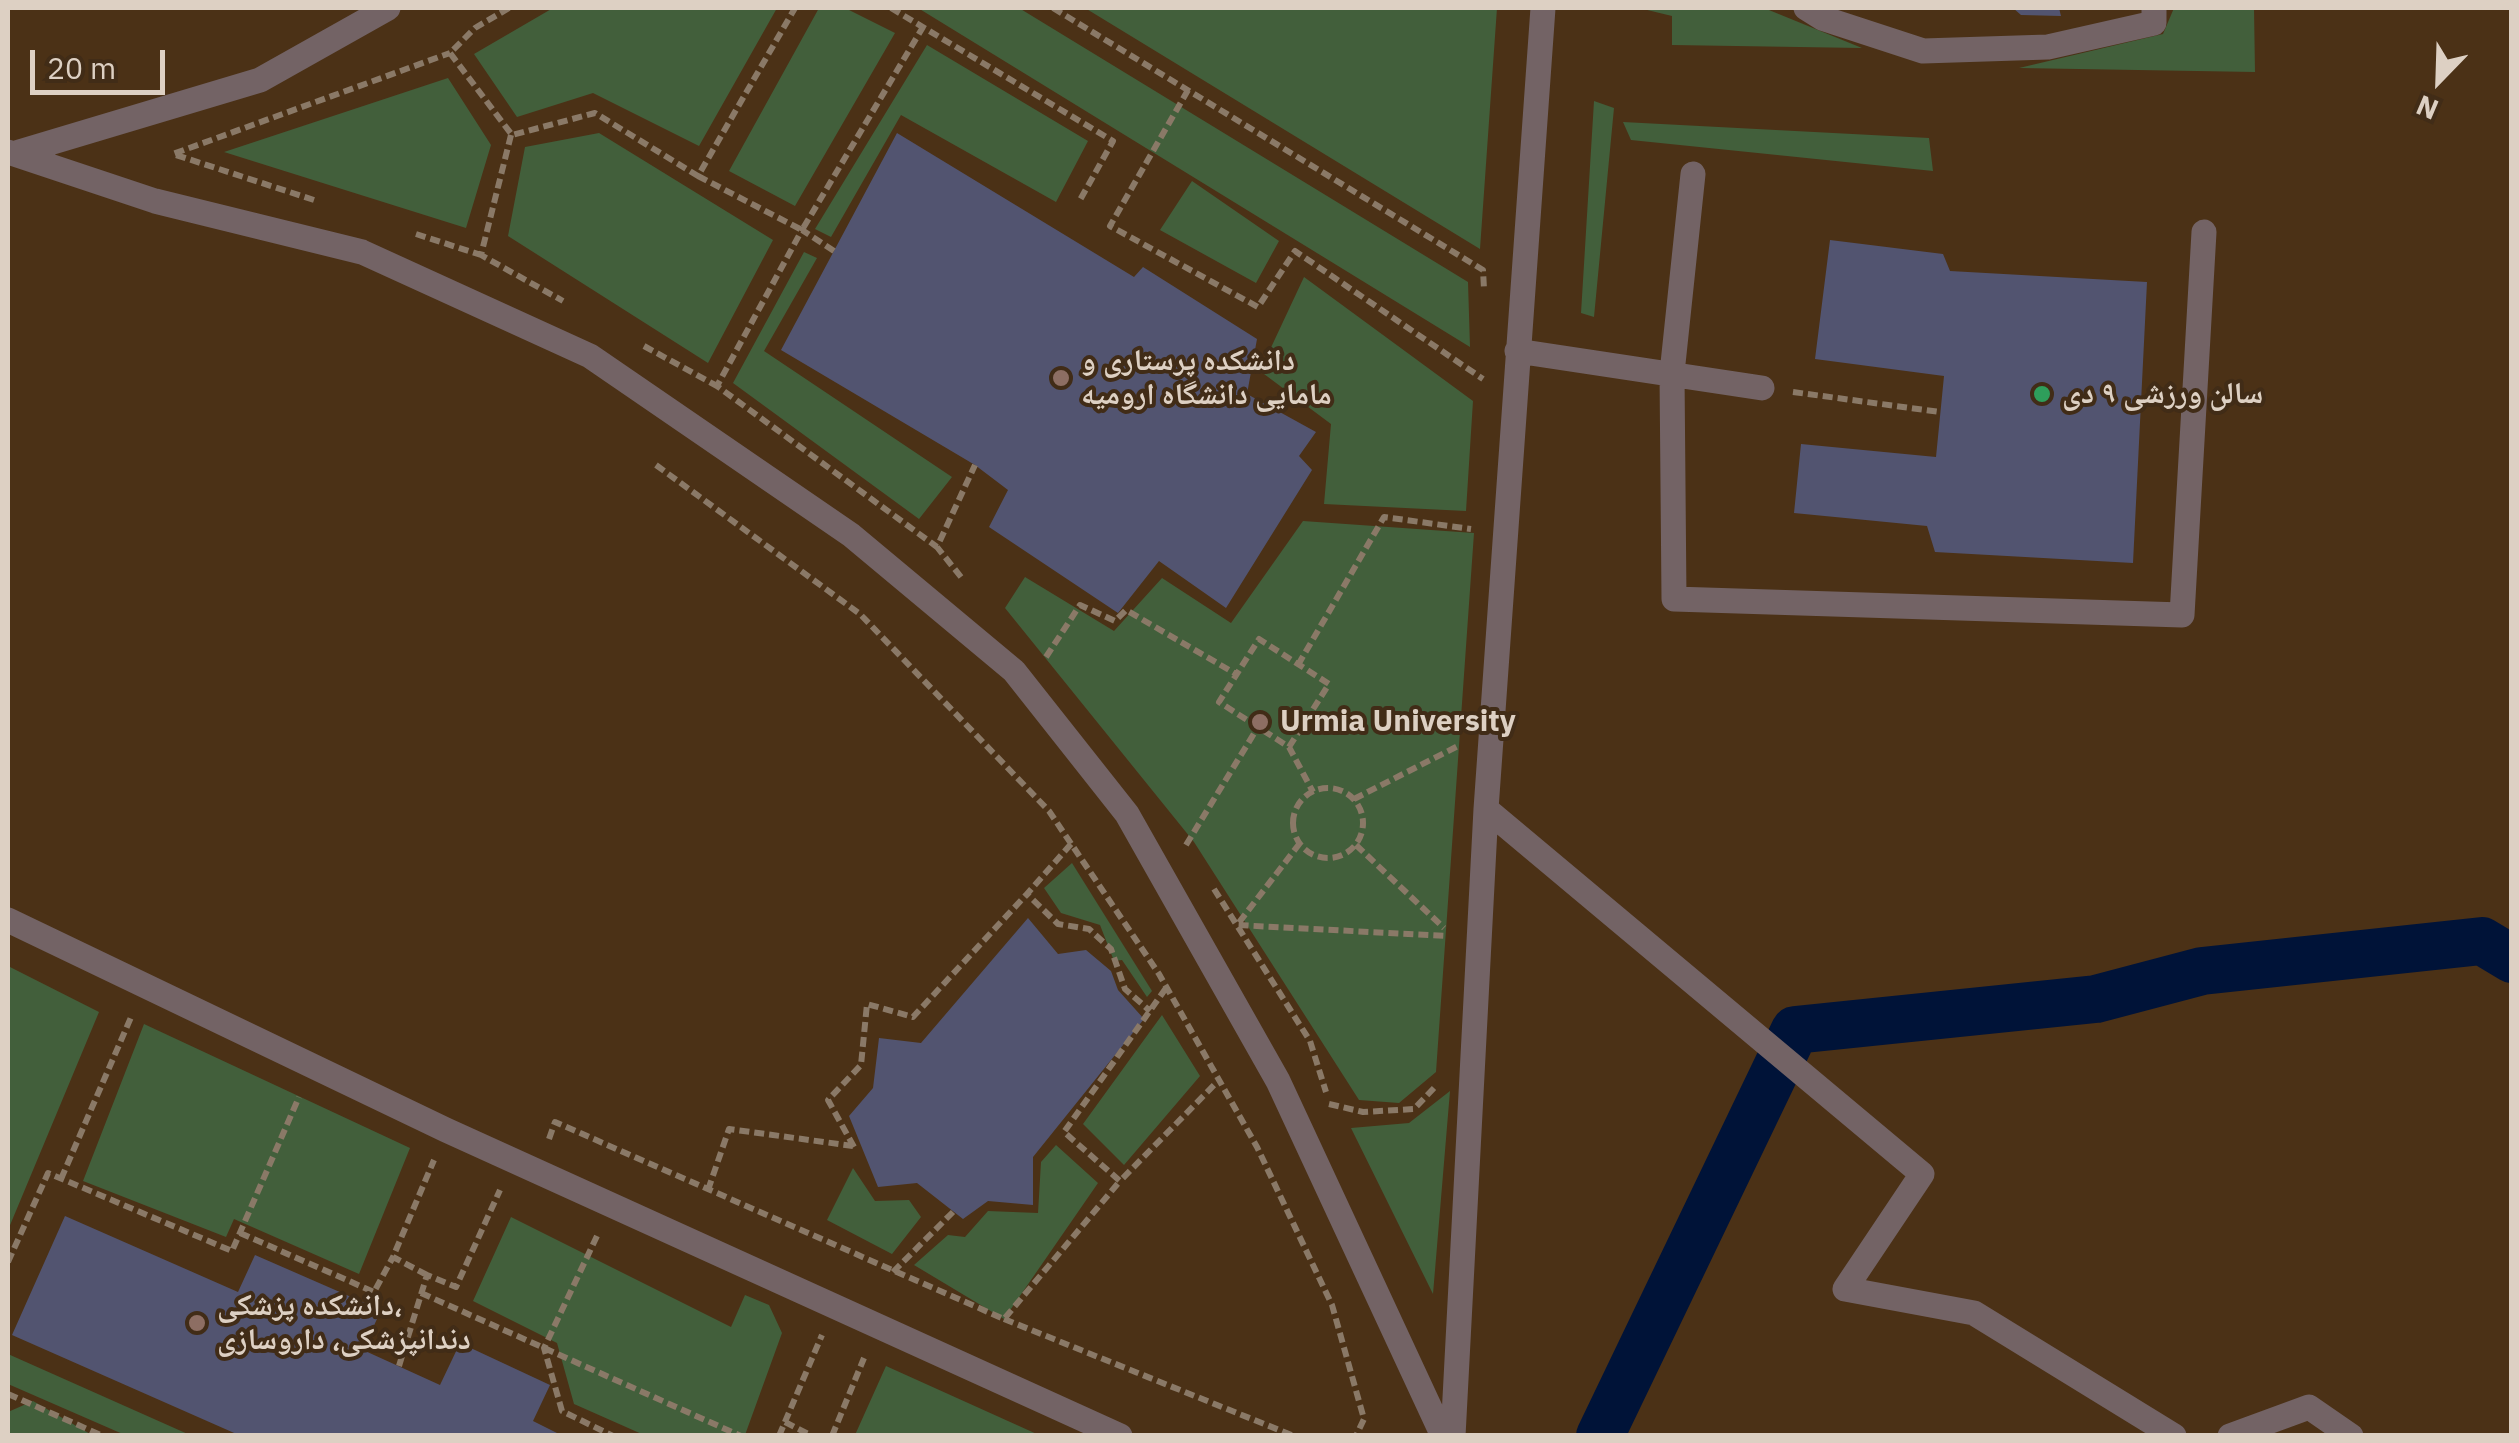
<!DOCTYPE html>
<meta charset="utf-8">
<style>
body{margin:0}
#map{position:relative;width:2519px;height:1443px;overflow:hidden;background:#412c17;font-family:"IBM Plex Sans",sans-serif}
canvas{display:block}
.frame{position:absolute;inset:0;border:10px solid #ddd0c3;pointer-events:none}
.north{position:absolute;left:2389px;top:30px;width:100px;height:100px;-webkit-text-stroke:8px #412c17;paint-order:stroke;rotate:203deg;font-size:28px;font-weight:700;line-height:40px;text-align:center;color:#ddd0c3}
.north::after{content:'';display:block;margin:auto;width:35px;height:45px;background:#ddd0c3;clip-path:polygon(50% 0,100% 100%,50% 72%,0 100%)}
.scale{position:absolute;left:30px;top:50px;width:135px;height:45px;box-sizing:border-box;border:5px solid #ddd0c3;border-top:0;padding-left:12px;font-size:30px;line-height:35px;white-space:nowrap;color:#ddd0c3;-webkit-text-stroke:8px #412c17;paint-order:stroke}
</style>
<div id="map">
<canvas width="2519" height="1443"></canvas>
<div class="frame"></div>
<div class="north">N</div>
<div class="scale">20 m</div>
</div>
<script>
const g = document.querySelector('canvas').getContext('2d');
g.lineJoin = 'round';
function fillPath(path, color) { g.fillStyle = color; g.fill(path, 'evenodd'); }
const shape = rows => new Path2D(rows.map(r => 'M' + r).join(''));
function strokePath(path, color, width, dash) { g.strokeStyle = color; g.lineWidth = width; g.lineCap = dash ? 'butt' : 'round'; g.setLineDash(dash || []); g.stroke(path); }
function drawText(font, color, halo, rows, align = 'center') {
  g.font = font + ' "IBM Plex Sans","Noto Naskh Arabic",sans-serif'; g.lineWidth = 8; g.setLineDash([]); g.textBaseline = 'middle'; g.strokeStyle = halo; g.fillStyle = color; for (const [text, x, y, turn = 0] of rows) {
    g.save(); g.translate(x, y); g.rotate((+turn || 0) * Math.PI / 180); g.textAlign = isNaN(turn) ? turn : align; if (halo) g.strokeText(text, 0, 0); g.fillText(text, 0, 0); g.restore();
  }
}
fillPath(shape([
 [8,8,2511,8,2511,1435,8,1435]
]), '#4b3116');
fillPath(shape([
 [553,8,777,8,699,146,593,93,517,117,474,54],
 [819,8,845,8,895,33,795,206,729,171],
 [918,8,1019,8,1468,282,1470,347],
 [1085,8,1497,8,1480,249],
 [1639,8,1764,8,1862,48,1672,45,1672,16],
 [2174,8,2254,8,2255,72,2019,68,2163,34],
 [927,45,1088,141,1056,202,901,115,831,237,815,229],
 [448,78,491,145,466,228,224,152],
 [1594,101,1614,108,1594,317,1581,313],
 [1623,122,1929,138,1933,171,1631,140],
 [599,133,773,240,708,363,508,236,525,147],
 [1192,181,1279,241,1256,283,1160,230],
 [804,252,817,258,764,351,952,477,919,519,733,383],
 [1304,277,1473,401,1466,511,1324,504,1331,424,1260,371],
 [1303,521,1474,533,1436,1072,1399,1103,1359,1100,1194,842,1005,608,1025,577,1114,631,1162,578,1231,623],
 [1072,863,1152,991,1147,997,1122,960,1114,961,1100,925,1061,913,1044,888],
 [8,966,99,1012,8,1230],
 [1162,1015,1200,1076,1124,1165,1083,1124],
 [144,1024,410,1148,359,1274,234,1219,226,1237,83,1181],
 [1450,1091,1433,1294,1351,1128,1409,1123],
 [1056,1145,1098,1183,1004,1319,914,1265,948,1235,965,1237,988,1211,1038,1213,1041,1162],
 [853,1168,875,1201,909,1200,921,1217,892,1254,827,1220],
 [511,1217,731,1327,745,1295,769,1305,782,1333,745,1435,644,1435,574,1404,557,1343,473,1301],
 [8,1354,190,1435,125,1435,8,1384],
 [886,1366,1039,1435,855,1435],
 [33,1401,92,1435,8,1435,8,1412]
]), '#425f3b');
strokePath(shape([
 [1600,1436,1795,1030,2096,999,2202,971,2482,941,2512,959]
]), '#001338', 48);
fillPath(shape([
 [2013,8,2059,8,2061,16,2021,15],
 [897,133,1134,277,1143,267,1257,339,1247,394,1316,432,1299,456,1312,470,1226,608,1159,561,1118,613,989,527,1008,490,975,465,781,350],
 [1830,240,1943,254,1950,271,2147,282,2133,563,1935,552,1927,526,1794,513,1801,444,1936,457,1944,376,1815,359],
 [1028,918,1058,954,1086,950,1111,971,1118,990,1144,1019,1033,1157,1033,1205,988,1201,963,1219,917,1183,878,1187,849,1116,873,1088,879,1038,921,1043],
 [65,1216,238,1292,255,1255,381,1310,363,1350,440,1385,460,1343,550,1385,533,1421,563,1436,241,1436,12,1335]
]), '#525470');
strokePath(shape([
 [509,8,475,28,450,53,512,135,595,113,698,176,795,8],
 [891,8,1113,141,1080,200],
 [1053,8,1483,270,1484,289],
 [1188,90,1110,226,1258,307,1295,251,1483,379],
 [511,135,481,255,563,301],
 [698,176,802,230,923,27],
 [314,200,173,154,450,53],
 [416,234,481,255],
 [834,251,802,230,717,386,937,547],
 [644,346,717,386],
 [1793,392,1940,412],
 [656,465,860,614,1049,811,1159,974,1257,1147,1332,1305,1364,1419,1356,1436],
 [961,577,937,547,975,465],
 [1046,657,1080,605,1115,621,1126,610,1236,674],
 [1298,665,1384,517,1471,529],
 [1289,747,1329,684,1259,639,1219,702,1289,747,1313,792],
 '1293 823a35 35 0 1 1 70 0a35 35 0 1 1-70 0Z',
 [1354,799,1458,746],
 [1300,843,1237,925,1446,936],
 [1071,844,1027,894,1058,924,1089,929,1111,949,1125,989,1150,1011],
 [1186,845,1258,727],
 [1356,845,1444,928],
 [1214,889,1310,1041,1326,1092],
 [1166,988,1064,1132,1120,1181,1219,1080],
 [1329,1104,1363,1112,1414,1109,1435,1087],
 [549,1139,555,1122,1004,1319,1120,1181],
 [854,1147,828,1100,861,1065,867,1004,913,1017,1027,894],
 [61,1179,132,1015],
 [708,1190,729,1129,853,1146],
 [240,1233,374,1292,393,1257],
 [597,1236,544,1348,562,1411,613,1436],
 [8,1262,48,1173,232,1251,299,1097],
 [893,1272,953,1212],
 [427,1275,393,1257,434,1160],
 [421,1293,741,1436],
 [1004,1319,1294,1436],
 [399,1366,427,1275,456,1287,500,1190],
 [8,1394,103,1436],
 [785,1422,812,1436],
 [779,1436,822,1335],
 [832,1436,864,1358]
]), '#8a7967', 6, [10, 5]);
strokePath(shape([
 [1806,8,1822,18,1923,51,2048,47,2154,23,2154,8],
 [8,152,155,201,362,252,590,356,851,535,1014,671,1127,814,1278,1081,1443,1436],
 [16,153,260,80,388,8],
 [1693,174,1672,373,1674,599,2182,615,2204,232],
 [1517,351,1762,388],
 [1486,809,1922,1174,1845,1289,1974,1313,2174,1436],
 [8,920,446,1130,1120,1436],
 [1453,1436,1486,809,1543,8],
 [2230,1436,2309,1407,2351,1436]
]), '#736365', 25);
for (const [x, y, r, color] of [
 [1061,378,10,"#8d6e63"],
 [2042,394,10,"#2e9e5b"],
 [1260,722,10,"#8d6e63"],
 [197,1323,10,"#8d6e63"]
]) { const dot = new Path2D(); dot.arc(x, y, r, 0, 2 * Math.PI); g.fillStyle = color; g.fill(dot); strokePath(dot, '#412c17', 4); }
drawText('bold 30px', '#ddd0c3', '#412c17', [
 ["دانشکده پرستاری و",1081,361],
 ["مامایی دانشگاه ارومیه",1081,395],
 ["سالن ورزشی ۹ دی",2062,394],
 ["Urmia University",1280,722],
 ["دانشکده پزشکی،",217,1306],
 ["دندانپزشکی، داروسازی",217,1340]
], 'left');
</script>
